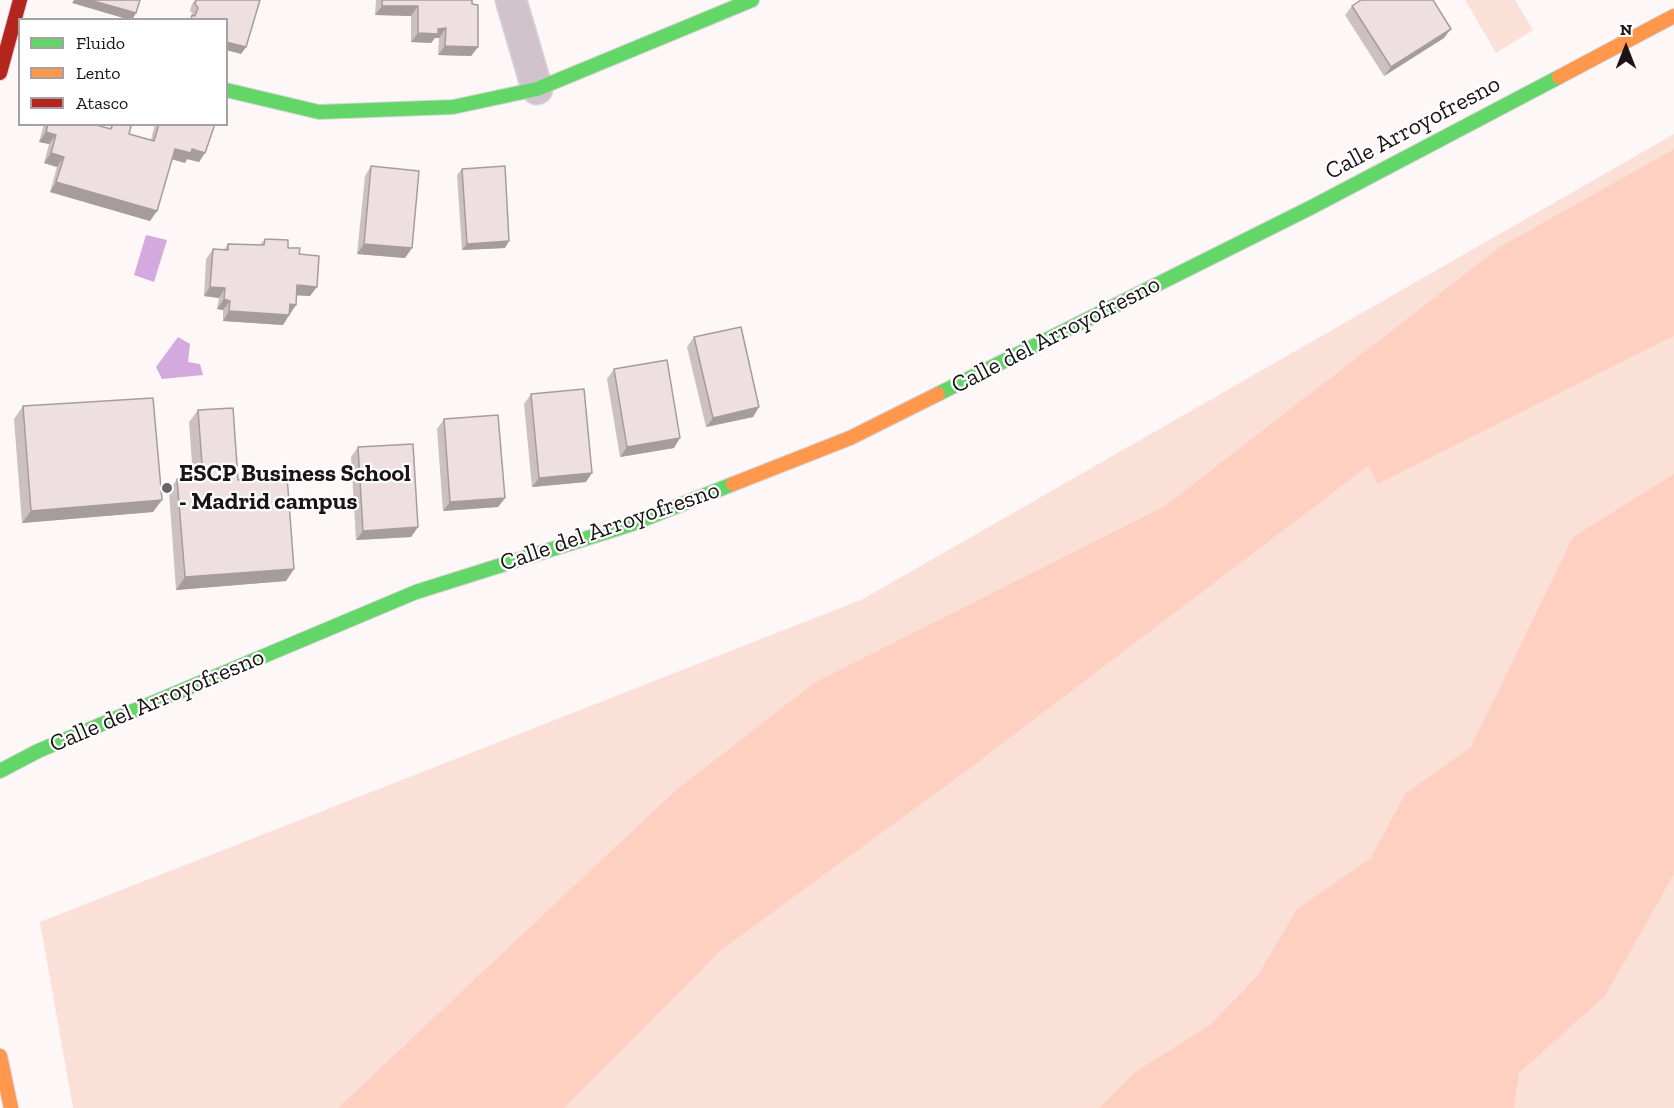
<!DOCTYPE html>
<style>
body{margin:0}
#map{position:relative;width:1674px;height:1108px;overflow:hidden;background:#fdf7f8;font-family:"Zilla Slab",serif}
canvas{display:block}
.legend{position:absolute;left:18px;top:18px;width:210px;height:108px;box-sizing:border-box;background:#fff;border:2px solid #a4a1a2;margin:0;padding:8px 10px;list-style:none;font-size:18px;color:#1b1316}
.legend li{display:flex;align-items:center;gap:12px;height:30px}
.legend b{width:30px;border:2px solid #a4a1a2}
.north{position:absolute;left:1596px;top:18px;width:60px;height:60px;-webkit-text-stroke:4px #fff;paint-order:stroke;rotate:0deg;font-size:16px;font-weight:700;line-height:24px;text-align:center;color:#1b1316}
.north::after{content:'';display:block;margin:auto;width:21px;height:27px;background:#1b1316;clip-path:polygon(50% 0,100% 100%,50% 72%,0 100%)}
</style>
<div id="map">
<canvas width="1674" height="1108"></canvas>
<ul class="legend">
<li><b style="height:8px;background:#63d668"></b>Fluido</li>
<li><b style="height:8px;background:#ff974d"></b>Lento</li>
<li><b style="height:8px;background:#b3261e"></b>Atasco</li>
</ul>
<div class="north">N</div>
</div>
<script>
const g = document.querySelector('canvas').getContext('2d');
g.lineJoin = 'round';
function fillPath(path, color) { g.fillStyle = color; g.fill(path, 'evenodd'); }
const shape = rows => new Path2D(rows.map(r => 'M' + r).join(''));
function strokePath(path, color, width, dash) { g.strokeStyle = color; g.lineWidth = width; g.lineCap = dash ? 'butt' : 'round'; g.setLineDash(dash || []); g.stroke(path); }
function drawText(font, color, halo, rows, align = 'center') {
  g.font = font + ' "Zilla Slab",serif'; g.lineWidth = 4.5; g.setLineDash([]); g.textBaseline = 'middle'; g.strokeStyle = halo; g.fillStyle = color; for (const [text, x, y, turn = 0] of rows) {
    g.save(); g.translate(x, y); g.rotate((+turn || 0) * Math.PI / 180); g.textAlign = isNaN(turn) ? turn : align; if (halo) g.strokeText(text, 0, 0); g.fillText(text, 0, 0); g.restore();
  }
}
fillPath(shape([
 [1465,0,1515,0,1533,30,1496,53],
 [1674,134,1674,1108,73,1108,40,922,863,599]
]), '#fbe0d8');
fillPath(shape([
 [1674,149,1674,336,1378,484,1368,466,962,774,721,950,564,1108,338,1108,675,791,814,683,1165,506,1500,247],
 [1674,474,1674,874,1605,996,1519,1073,1514,1108,1099,1108,1135,1072,1210,1025,1258,975,1297,909,1371,858,1405,794,1471,747,1573,537]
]), '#fed0c2');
fillPath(shape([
 [146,235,167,240,154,282,134,275],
 [178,337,190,344,188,362,200,364,203,375,162,379,156,367]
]), '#d4a9de');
const street = shape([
 [511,0,537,89]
]);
const fast = shape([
 [226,90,319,112,453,107,537,89,752,0],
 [938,394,1312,207,1559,77],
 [0,771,38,751,416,592,632,524,733,484]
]);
const slow = shape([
 [1559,77,1674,16],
 [733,484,850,438,938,394],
 [0,1056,11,1108]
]);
const jam = shape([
 [0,73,20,0]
]);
strokePath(street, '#d8d3d5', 33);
strokePath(fast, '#d8d3d5', 16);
strokePath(slow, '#d8d3d5', 16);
strokePath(jam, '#d8d3d5', 16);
strokePath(street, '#d0c3cb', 30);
strokePath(fast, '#63d668', 14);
strokePath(slow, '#ff974d', 14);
strokePath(jam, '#b3261e', 14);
fillPath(shape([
 [195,0,260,0,246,47,241,54,226,20,189,20,193,14,190,11,192,4],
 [376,0,472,0,478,47,471,56,438,55,439,38,435,38,431,43,411,42,411,16,375,15],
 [1352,6,1444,38,1384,76,1345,15],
 [44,124,92,124,109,129,112,124,124,124,129,134,151,140,155,124,215,124,199,162,187,159,185,163,172,159,150,221,50,192,57,167,44,163,49,144,39,142],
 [371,166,405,258,357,254,365,176],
 [462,169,505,248,462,250,457,175],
 [265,239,288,248,299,254,310,296,296,295,296,305,283,325,223,321,223,310,217,309,219,298,204,296,206,259,213,249,224,250,228,244,260,245],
 [694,337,759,407,753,417,706,427,687,347],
 [614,369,674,448,620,457,607,379],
 [531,394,586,482,532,487,524,404],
 [23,406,153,512,22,523,14,419],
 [198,410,238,480,294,569,286,581,176,590,169,491,177,479,193,477,189,422],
 [444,419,505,498,498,507,443,511,437,429],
 [358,447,418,527,411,537,356,540,351,457]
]), '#cdc0c1');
fillPath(shape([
 [74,0,90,0,136,13,132,20,130,20,72,3],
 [382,6,418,6,411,16,375,15],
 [446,28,439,38,435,38,431,43,411,42,418,33,438,29],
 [1451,29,1444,38,1384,76,1391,67],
 [226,42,246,47,241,54,226,50],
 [445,46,478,47,471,56,438,55],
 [46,132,56,135,49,144,39,142],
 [175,149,192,149,205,153,199,162,187,159,185,163,168,158],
 [51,153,64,157,57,167,44,163],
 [56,182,157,211,150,221,50,192],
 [509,241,505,248,462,250,467,244],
 [364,244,412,248,405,258,357,254],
 [297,285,317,287,310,296,290,295],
 [210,287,225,288,219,298,204,296],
 [224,299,230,301,223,310,217,309],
 [290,304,296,305,289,315],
 [229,311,289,315,283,325,223,321],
 [759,407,753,417,706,427,713,418],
 [680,438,674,448,620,457,627,447],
 [592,473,586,482,532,487,539,478],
 [505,498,498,507,443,511,450,502],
 [162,500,153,512,22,523,31,511],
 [418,527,411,537,356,540,363,531],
 [294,569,286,581,176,590,185,577]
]), '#a79c9d');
const building = shape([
 [90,0,140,0,136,13,90,0],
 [196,0,260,0,246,47,226,42,226,20,191,20,192,15,195,16,198,8,195,4,196,0],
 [382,0,472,0,472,4,478,5,478,47,445,46,446,28,438,29,438,34,418,33,418,6,382,6,382,0],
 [1361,0,1433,0,1451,29,1391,67,1352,6,1361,0],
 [48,124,92,124,111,129,113,124,124,124,131,126,129,134,154,141,159,124,215,124,205,153,192,149,191,153,175,149,157,211,56,182,64,157,51,153,56,135,46,132,48,124],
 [371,166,419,171,412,248,364,244,371,166],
 [505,166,509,241,467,244,462,169,505,166],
 [265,239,288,240,288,248,300,248,299,254,319,256,317,287,297,285,296,305,290,304,289,315,229,311,230,301,224,299,225,288,210,287,213,249,228,250,228,244,264,245,265,239],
 [741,327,759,407,713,418,694,337,741,327],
 [667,360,680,438,627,447,614,369,667,360],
 [584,389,592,473,539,478,531,394,584,389],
 [153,398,162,500,31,511,23,406,153,398],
 [233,408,238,480,287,476,294,569,185,577,177,479,203,477,198,410,233,408],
 [498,415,505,498,450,502,444,419,498,415],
 [413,444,418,527,363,531,358,447,413,444]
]);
fillPath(building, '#eedfe0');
strokePath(building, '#a79c9d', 1.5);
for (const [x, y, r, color] of [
 [167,488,6,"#6a6365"]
]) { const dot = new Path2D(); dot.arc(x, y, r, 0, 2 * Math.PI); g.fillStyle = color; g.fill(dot); strokePath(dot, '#fff', 2); }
drawText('24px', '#1b1316', '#fff', [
 ["Calle Arroyofresno",1413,128,-28],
 ["Calle del Arroyofresno",1056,335,-27],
 ["Calle del Arroyofresno",610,527,-19],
 ["Calle del Arroyofresno",157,701,-23]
]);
drawText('bold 24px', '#1b1316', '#fff', [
 ["ESCP Business School",179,474],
 ["- Madrid campus",179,502]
], 'left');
</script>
